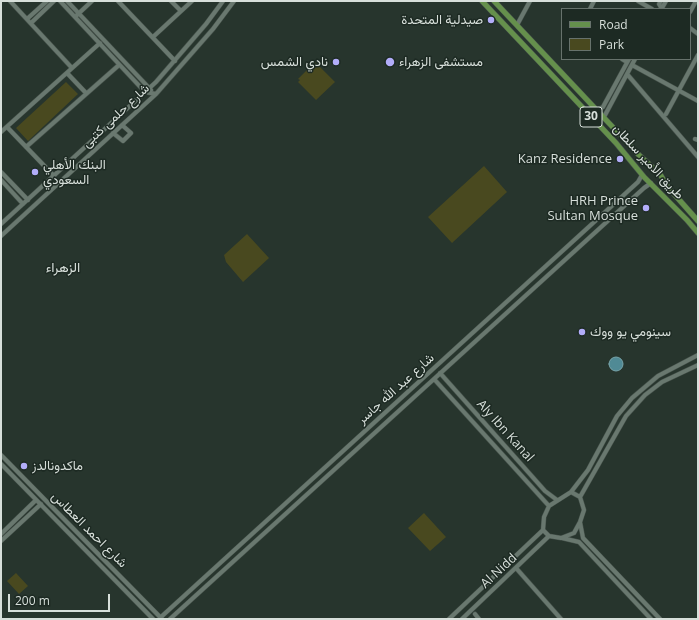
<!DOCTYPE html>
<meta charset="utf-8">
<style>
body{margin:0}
#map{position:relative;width:699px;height:620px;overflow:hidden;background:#27352d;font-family:"Open Sans",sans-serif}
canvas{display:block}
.frame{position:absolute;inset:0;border:2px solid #d7dfda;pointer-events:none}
.legend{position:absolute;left:561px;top:8px;width:130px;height:52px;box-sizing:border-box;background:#1d2a23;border:1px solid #67726c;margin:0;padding:5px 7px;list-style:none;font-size:12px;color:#d7dfda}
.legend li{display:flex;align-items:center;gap:8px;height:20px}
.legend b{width:20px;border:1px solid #67726c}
.scale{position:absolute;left:8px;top:594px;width:102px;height:18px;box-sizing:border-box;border:2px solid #d7dfda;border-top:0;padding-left:5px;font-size:12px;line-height:14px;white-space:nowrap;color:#d7dfda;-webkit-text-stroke:3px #1d2a23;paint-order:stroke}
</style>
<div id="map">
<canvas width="699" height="620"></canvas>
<div class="frame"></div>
<ul class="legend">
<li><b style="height:5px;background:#65904c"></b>Road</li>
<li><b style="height:11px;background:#49491f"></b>Park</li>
</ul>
<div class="scale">200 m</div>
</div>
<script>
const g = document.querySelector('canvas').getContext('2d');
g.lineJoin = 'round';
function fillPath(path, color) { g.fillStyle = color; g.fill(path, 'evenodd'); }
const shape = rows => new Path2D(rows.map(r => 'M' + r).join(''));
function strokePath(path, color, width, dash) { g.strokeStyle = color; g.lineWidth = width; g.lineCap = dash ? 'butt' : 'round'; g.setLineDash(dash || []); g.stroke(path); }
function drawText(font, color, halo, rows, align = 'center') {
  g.font = font + ' "Open Sans",Vazirmatn,sans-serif'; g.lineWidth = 3; g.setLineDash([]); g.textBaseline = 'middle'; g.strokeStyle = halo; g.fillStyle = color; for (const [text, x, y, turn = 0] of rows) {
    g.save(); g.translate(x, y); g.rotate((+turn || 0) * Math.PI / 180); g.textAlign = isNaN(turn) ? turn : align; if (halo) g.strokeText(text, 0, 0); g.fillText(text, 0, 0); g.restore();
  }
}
fillPath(shape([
 [315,62,335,82,316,100,298,82,300,80,298,79],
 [66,82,78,94,28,141,16,128],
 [484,166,507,192,452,243,428,217],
 [247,234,269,258,243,282,226,262,224,255],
 [424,513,446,537,430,551,408,528],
 [16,573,28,586,19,594,7,581]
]), '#49491f');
const water = shape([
 '609 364a7 7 0 1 1 14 0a7 7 0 1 1-14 0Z'
]);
fillPath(water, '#508a95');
strokePath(water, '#78a4aa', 1);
const minor = shape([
 [10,1,72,68],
 [60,1,145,92,156,94],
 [67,1,151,90],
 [118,1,175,61],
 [171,1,181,11],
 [638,1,652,9],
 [661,1,659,4,662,9],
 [662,8,666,1],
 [590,9,594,1],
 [690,12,696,1],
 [77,15,92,1],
 [27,19,47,1],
 [31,23,54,1],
 [517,25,530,1],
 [690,28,698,34],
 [153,37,192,1],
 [622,59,627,62],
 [632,65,698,101],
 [67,73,86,93],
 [627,74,698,157],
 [597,110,603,107,629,59],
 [666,114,698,55],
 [604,117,635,59],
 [7,127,54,176],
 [1,132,100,43],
 [113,133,123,141,131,133,122,125],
 [695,139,698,140],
 [26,147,119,65],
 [1,172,28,200],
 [1,180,23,204],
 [1,224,156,82,206,24,223,1],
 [1,236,156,94,213,29,234,1],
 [440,373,545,491,557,500],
 [434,379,549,506],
 [1,455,162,619],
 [1,464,153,619],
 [571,492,588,470,617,416,632,398,658,376,698,355],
 [580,497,626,416,645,395,662,382,698,365],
 [580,522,583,538,660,619],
 [1,534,36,500],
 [562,538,579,542,651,619],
 [1,541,41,504],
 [516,568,561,619],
 [475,614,479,619],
 [161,617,638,182,642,175],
 [170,619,644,188,651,183],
 [449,619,543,530,544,517,549,506,571,492,580,497,584,510,580,522,574,533,561,538,549,536,543,530],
 [462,619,549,536]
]);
const major = shape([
 [482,1,616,143,644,177,687,220,698,233],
 [494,1,639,155,660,174,667,186,698,221]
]);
strokePath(minor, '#47534c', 5);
strokePath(major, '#47534c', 6);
strokePath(minor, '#69786f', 4);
strokePath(major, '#65904c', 5);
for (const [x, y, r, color] of [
 [491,20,4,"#b2adf9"],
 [336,62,4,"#b2adf9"],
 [390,62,5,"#b2adf9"],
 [620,159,4,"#b2adf9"],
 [35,172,4,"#b2adf9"],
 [646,208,4,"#b2adf9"],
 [582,332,4,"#b2adf9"],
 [24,466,4,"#b2adf9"]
]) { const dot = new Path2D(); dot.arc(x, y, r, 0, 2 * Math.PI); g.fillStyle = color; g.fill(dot); strokePath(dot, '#1d2a23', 1.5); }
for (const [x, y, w] of [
 [591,117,22]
]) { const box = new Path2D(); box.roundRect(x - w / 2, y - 10, w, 20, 3); g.fillStyle = '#1d2a23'; g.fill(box); strokePath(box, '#d7dfda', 1); }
drawText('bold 12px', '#d7dfda', null, [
 ["30",591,117]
]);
drawText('13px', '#d7dfda', '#1d2a23', [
 ["صيدلية المتحدة",483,20],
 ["نادي الشمس",328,62],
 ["مستشفى الزهراء",399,62,"left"],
 ["Kanz Residence",612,159],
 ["البنك الأهلي",43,165,"left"],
 ["السعودي",43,180,"left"],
 ["HRH Prince",638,201],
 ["Sultan Mosque",638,216],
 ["سينومي يو ووك",590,332,"left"],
 ["ماكدونالدز",32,466,"left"]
], 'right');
drawText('13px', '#d7dfda', '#1d2a23', [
 ["شارع حلمى كتبى",116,116,-43],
 ["طريق الأمير سلطان",648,162,47],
 ["شارع عبد الله جاسر",396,389,-42],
 ["Aly Ibn Kanal",505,431,48],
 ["شارع احمد العطاس",89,530,45],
 ["Al Nidd",499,571,-43]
]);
drawText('14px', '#d7dfda', '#1d2a23', [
 ["الزهراء",63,268]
]);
</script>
